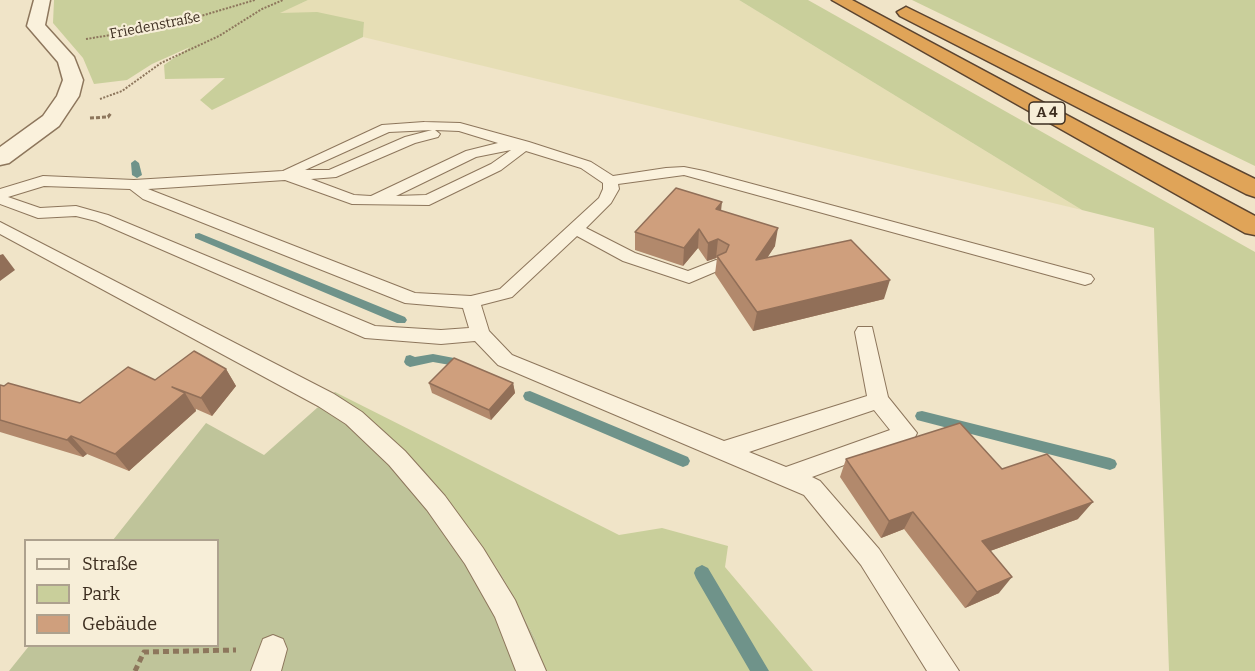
<!DOCTYPE html>
<meta charset="utf-8">
<style>
body{margin:0}
#map{position:relative;width:1255px;height:671px;overflow:hidden;background:#f0e4c8;font-family:Bitter,serif}
canvas{display:block}
.legend{position:absolute;left:24px;top:539px;width:195px;height:108px;box-sizing:border-box;background:#f7eed8;border:2px solid #ada18e;margin:0;padding:8px 10px;list-style:none;font-size:18px;color:#3d2e20}
.legend li{display:flex;align-items:center;gap:12px;height:30px}
.legend b{width:30px;border:2px solid #ada18e}
</style>
<div id="map">
<canvas width="1255" height="671"></canvas>
<ul class="legend">
<li><b style="height:8px;background:#faf1dc"></b>Straße</li>
<li><b style="height:16px;background:#c9cf9b"></b>Park</li>
<li><b style="height:16px;background:#cf9f7d"></b>Gebäude</li>
</ul>
</div>
<script>
const g = document.querySelector('canvas').getContext('2d');
g.lineJoin = 'round';
function fillPath(path, color) { g.fillStyle = color; g.fill(path, 'evenodd'); }
const shape = rows => new Path2D(rows.map(r => 'M' + r).join(''));
function strokePath(path, color, width, dash) { g.strokeStyle = color; g.lineWidth = width; g.lineCap = dash ? 'butt' : 'round'; g.setLineDash(dash || []); g.stroke(path); }
function drawText(font, color, halo, rows, align = 'center') {
  g.font = font + ' Bitter,serif'; g.lineWidth = 4.5; g.setLineDash([]); g.textBaseline = 'middle'; g.strokeStyle = halo; g.fillStyle = color; for (const [text, x, y, turn = 0] of rows) {
    g.save(); g.translate(x, y); g.rotate((+turn || 0) * Math.PI / 180); g.textAlign = isNaN(turn) ? turn : align; if (halo) g.strokeText(text, 0, 0); g.fillText(text, 0, 0); g.restore();
  }
}
fillPath(shape([
 [308,0,739,0,1082,210,363,37,364,22,278,13]
]), '#e6deb5');
fillPath(shape([
 [54,0,308,0,280,13,317,12,364,22,363,37,212,110,200,100,225,78,165,79,164,65,190,47,152,64,127,80,94,84,83,58,53,23],
 [739,0,808,0,1255,252,1255,671,1169,671,1154,228,1082,210],
 [912,0,1255,0,1255,166],
 [335,392,619,535,662,528,728,546,725,567,813,671,545,671,536,640,501,574,459,515]
]), '#c9cf9b');
fillPath(shape([
 [335,392,385,431,425,471,459,515,501,574,536,640,545,671,9,671,29,646,218,646,218,540,113,540,206,423,264,455]
]), '#bfc49a');
fillPath(shape([
 [135,160,139,163,142,175,137,178,132,175,131,163,135,160],
 [199,233,405,317,407,320,405,323,397,323,195,238,195,234,199,233],
 [433,354,454,358,456,361,454,364,450,365,433,362,410,367,406,365,404,362,406,356,410,355,415,357,433,354],
 [530,391,688,457,690,461,688,465,683,467,678,465,525,400,523,396,525,392,530,391],
 [922,411,1110,458,1115,460,1117,464,1115,468,1110,470,917,420,915,416,917,412,922,411],
 [702,565,708,568,769,671,750,671,696,578,694,573,696,568,702,565]
]), '#6f938a');
const lane = shape([
 [424,122,460,123,529,142,591,162,613,176,666,168,684,167,704,171,1091,275,1094,279,1091,283,1085,285,684,175,618,184,619,189,611,203,586,228,635,253,688,271,716,260,722,261,725,265,722,269,689,283,623,261,577,236,512,297,481,305,489,331,512,355,724,441,867,396,855,332,858,327,872,327,888,397,917,433,914,439,812,477,820,481,879,549,959,671,927,671,861,565,804,495,498,365,475,341,441,344,365,338,96,221,76,216,38,218,0,204,0,189,43,176,134,180,283,171,382,125,424,122],
 [432,130,405,137,329,170,305,170,389,132,432,130],
 [435,130,459,131,498,143,466,151,371,196,354,195,311,179,336,177,415,143,438,137,440,134,435,130],
 [511,150,491,164,426,195,396,196,476,157,511,150],
 [526,151,581,168,603,183,603,189,599,198,500,289,471,296,415,293,148,189,285,180,352,204,429,205,501,170,526,151],
 [44,186,130,189,143,199,405,303,463,308,469,328,441,330,375,326,108,215,76,206,40,208,8,197,44,186],
 [874,410,890,430,786,467,749,452,874,410],
 [0,222,334,394,362,412,405,451,445,496,483,548,515,600,546,671,516,671,495,617,465,564,427,510,389,465,346,424,318,406,0,234,0,222],
 [273,635,283,639,287,649,281,671,251,671,263,639,273,635]
]);
const street = shape([
 [34,0,50,0,45,25,74,57,83,80,79,96,59,126,9,163,0,165,0,147,43,116,57,96,63,80,58,62,27,26,34,0]
]);
const highway = shape([
 [832,0,852,0,1255,216,1255,235,1245,233,832,0],
 [906,7,1255,179,1255,197,1246,194,900,16,897,12,906,7]
]);
strokePath(lane, '#8d765c', 2);
strokePath(street, '#8d765c', 3);
strokePath(highway, '#5b4430', 3);
strokePath(shape([
 [86,39,167,26,255,0],
 [100,99,122,91,161,63,219,36,262,9,283,0]
]), '#8d765c', 2, [2, 1.5]);
strokePath(shape([
 [90,118,108,117,111,113]
]), '#8d765c', 3, [4, 2]);
strokePath(shape([
 [135,671,144,652,236,650]
]), '#8d765c', 5, [6, 4]);
fillPath(lane, '#faf1dc');
fillPath(street, '#faf1dc');
fillPath(highway, '#e0a458');
fillPath(shape([
 [721,211,775,246,767,258,884,299,753,331,715,274,717,258,707,261,698,248,683,266,635,250,635,232],
 [226,369,236,386,212,416,196,409,196,411,129,471,87,454,83,457,0,432,0,385,80,403,155,380],
 [429,383,513,383,515,393,491,420,432,393],
 [846,459,1002,469,1078,519,990,551,999,593,965,608,904,529,881,538,840,477]
]), '#b2896c');
fillPath(shape([
 [722,202,720,220,716,209],
 [778,228,775,246,753,279,756,260],
 [699,229,698,248,683,266,684,248],
 [718,239,716,258,707,261,708,243],
 [3,254,15,270,0,281,0,255],
 [890,280,884,299,753,331,757,312],
 [226,369,236,386,212,416,201,398],
 [513,383,515,393,491,420,489,410],
 [185,393,196,411,129,471,115,454],
 [71,436,87,454,83,457,67,440],
 [1093,502,1078,519,971,558,982,541],
 [913,512,904,529,881,538,889,521],
 [1012,577,999,593,965,608,977,592]
]), '#916f58');
const building = shape([
 [676,188,722,202,716,209,778,228,756,260,851,240,890,280,757,312,717,256,726,252,729,245,718,239,708,243,699,229,684,248,635,232,676,188],
 [194,351,226,369,201,398,172,387,185,393,115,454,71,436,67,440,0,420,0,385,4,386,8,383,80,403,128,367,155,380,194,351],
 [454,358,513,383,489,410,429,383,454,358],
 [960,423,1002,469,1047,454,1093,502,982,541,1012,577,977,592,913,512,889,521,846,459,960,423]
]);
fillPath(building, '#cf9f7d');
strokePath(building, '#916f58', 1.5);
drawText('14px', '#3d2e20', '#f7eed8', [
 ["Friedenstraße",155,26,-11]
]);
for (const [x, y, w] of [
 [1047,113,36]
]) { const box = new Path2D(); box.roundRect(x - w / 2, y - 11, w, 22, 4.5); g.fillStyle = '#f7eed8'; g.fill(box); strokePath(box, '#3d2e20', 1.5); }
drawText('bold 14px', '#3d2e20', null, [
 ["A 4",1047,113]
]);
</script>
